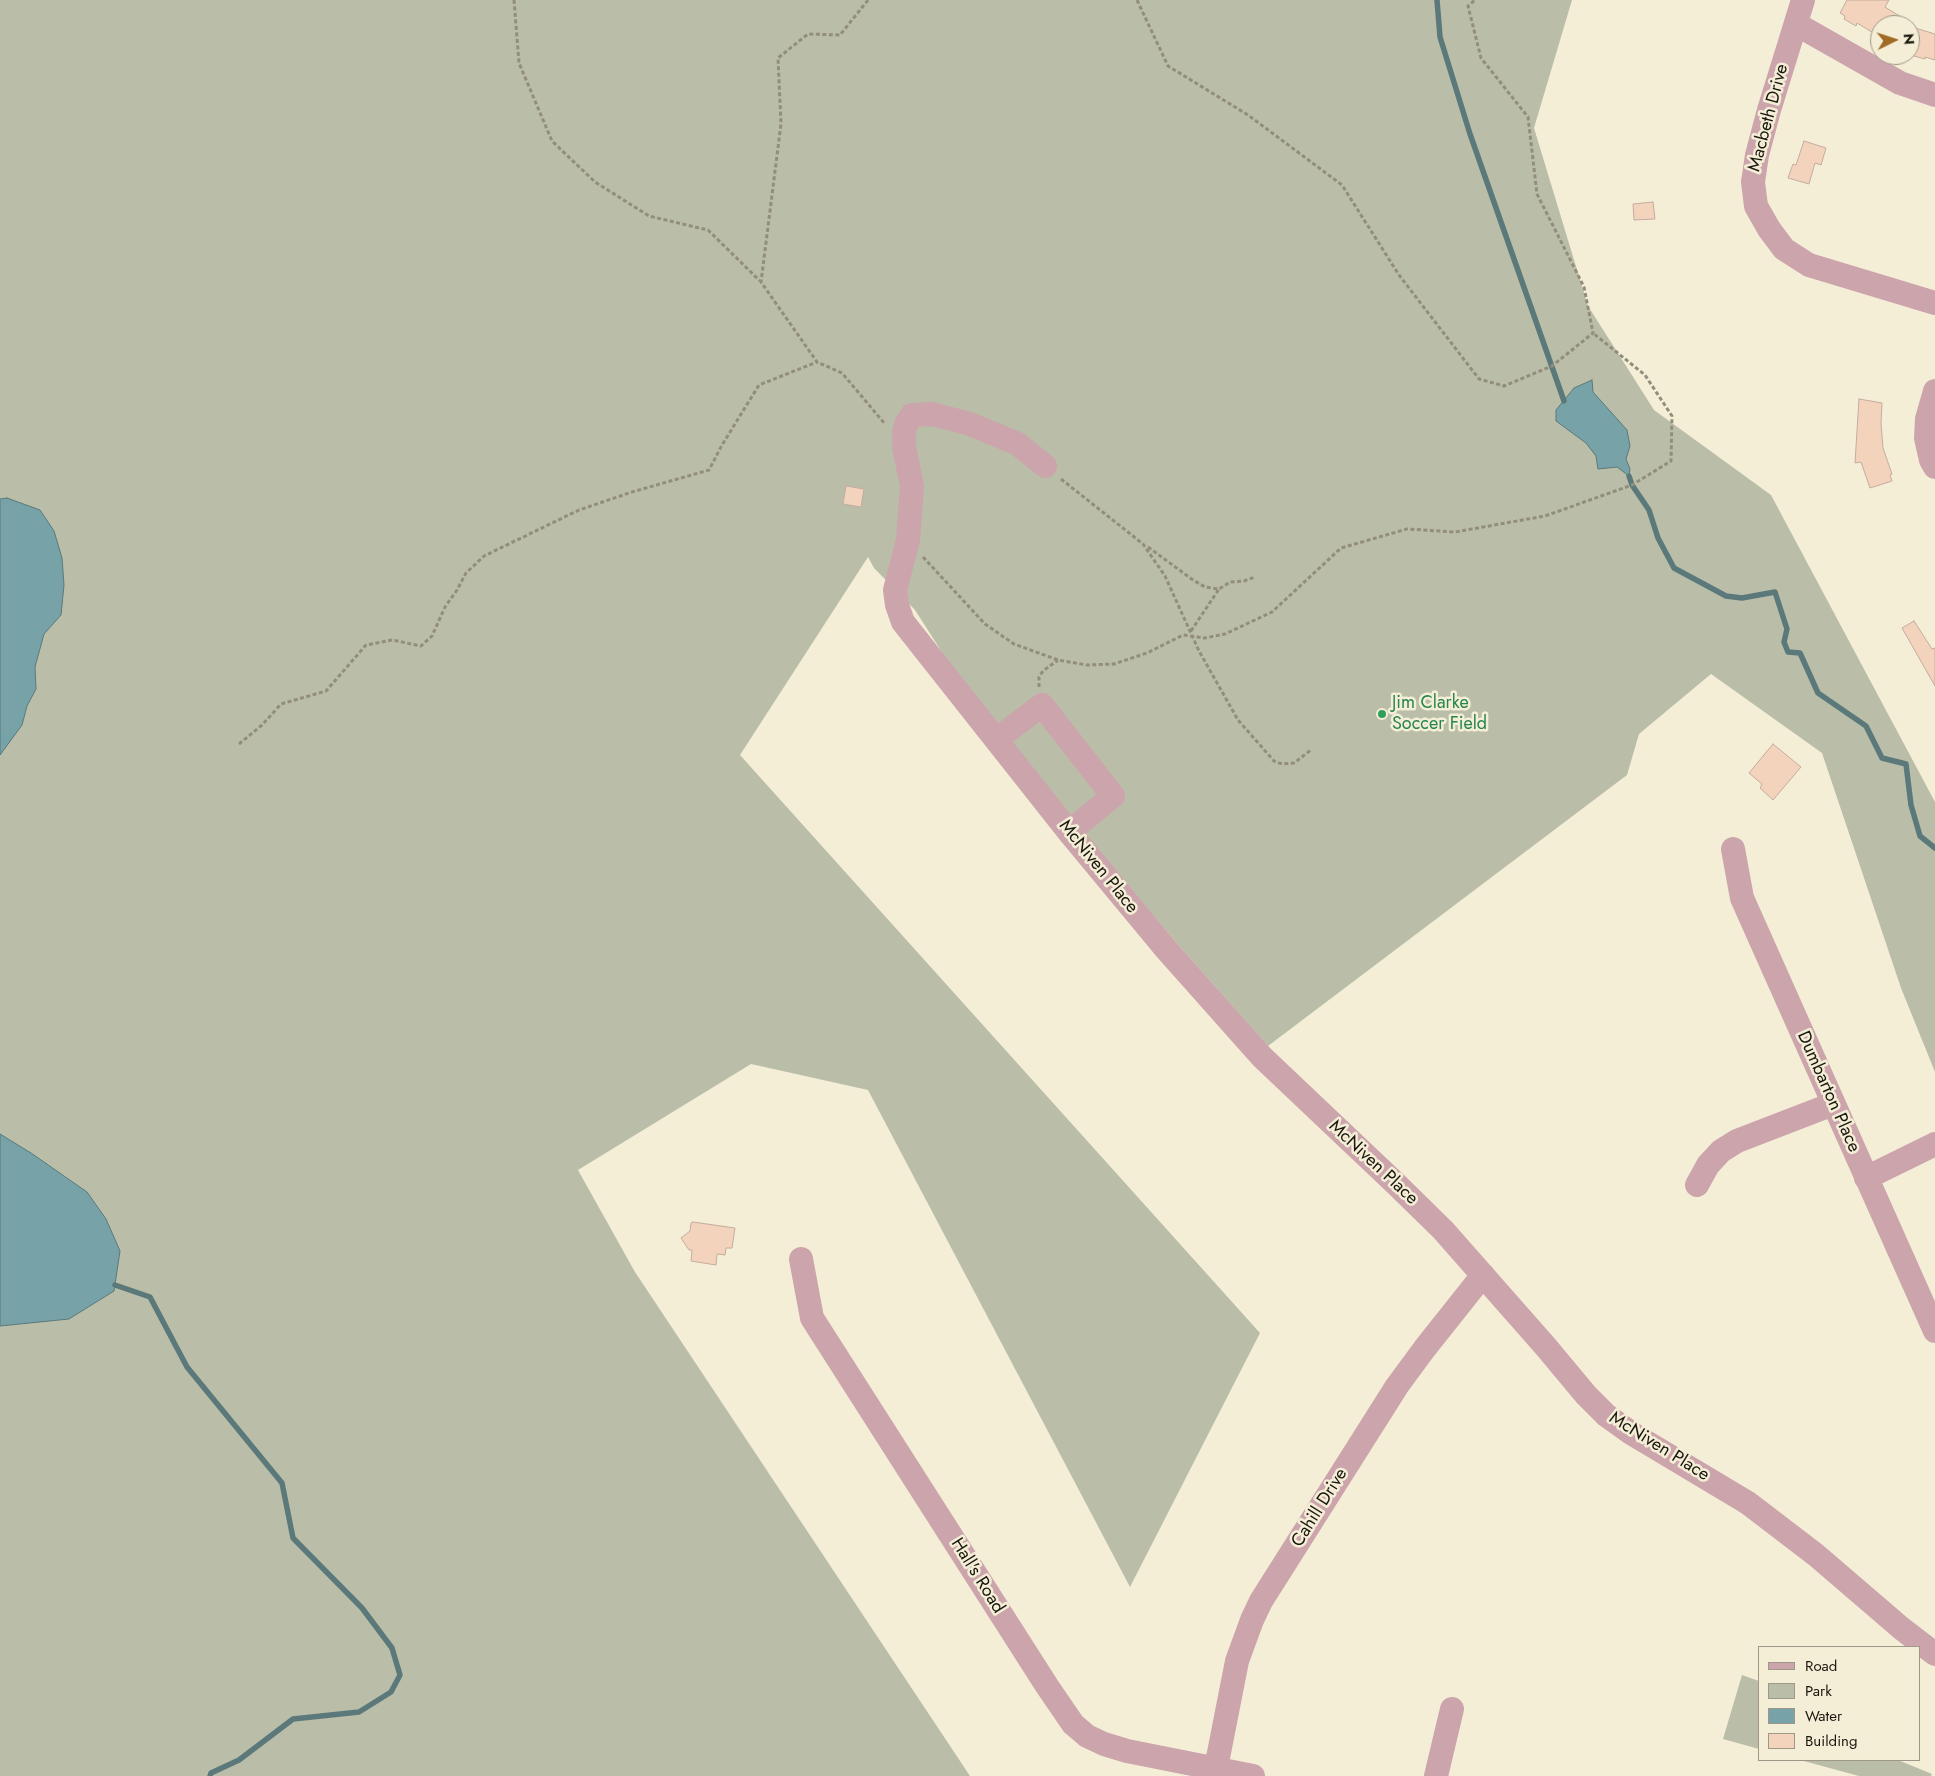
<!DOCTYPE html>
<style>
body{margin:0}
#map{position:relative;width:1935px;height:1776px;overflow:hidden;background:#f5eed7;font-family:Jost,sans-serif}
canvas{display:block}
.legend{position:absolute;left:1758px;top:1646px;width:162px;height:115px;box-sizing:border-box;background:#f5eed7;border:1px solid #9d9887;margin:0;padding:6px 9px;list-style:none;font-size:15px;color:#19160e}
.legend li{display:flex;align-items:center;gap:10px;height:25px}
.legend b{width:25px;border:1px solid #9d9887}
.north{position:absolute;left:1870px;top:15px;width:50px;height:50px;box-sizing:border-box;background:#f5eed7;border:1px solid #9d9887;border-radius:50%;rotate:86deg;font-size:14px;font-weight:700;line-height:20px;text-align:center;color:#19160e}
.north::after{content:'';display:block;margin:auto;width:18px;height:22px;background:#a06b24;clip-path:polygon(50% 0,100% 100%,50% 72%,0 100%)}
</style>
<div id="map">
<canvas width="1935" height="1776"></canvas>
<ul class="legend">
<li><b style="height:6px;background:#cca4ac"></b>Road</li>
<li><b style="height:14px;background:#babea8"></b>Park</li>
<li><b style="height:14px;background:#77a3a8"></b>Water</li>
<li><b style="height:14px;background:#f4d3bd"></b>Building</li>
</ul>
<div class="north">N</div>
</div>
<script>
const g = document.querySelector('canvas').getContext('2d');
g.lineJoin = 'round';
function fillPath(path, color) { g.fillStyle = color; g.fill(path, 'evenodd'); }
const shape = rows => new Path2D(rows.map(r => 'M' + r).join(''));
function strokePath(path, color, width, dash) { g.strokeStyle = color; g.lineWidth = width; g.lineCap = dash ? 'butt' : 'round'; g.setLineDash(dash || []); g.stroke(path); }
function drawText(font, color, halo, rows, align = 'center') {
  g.font = font + ' Jost,sans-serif'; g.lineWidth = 5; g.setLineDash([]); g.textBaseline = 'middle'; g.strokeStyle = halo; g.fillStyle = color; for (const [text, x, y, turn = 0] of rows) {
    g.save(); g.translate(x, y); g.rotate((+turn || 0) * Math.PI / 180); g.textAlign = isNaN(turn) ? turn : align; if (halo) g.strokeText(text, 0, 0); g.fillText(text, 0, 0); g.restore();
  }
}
fillPath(shape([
 [0,0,1572,0,1534,128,1588,306,1654,410,1771,495,1935,802,1935,1072,1901,988,1822,753,1711,674,1639,734,1627,775,1268,1046,1175,941,1067,812,945,657,915,610,874,568,868,557,740,755,1260,1333,1130,1587,868,1090,751,1064,578,1170,635,1272,970,1776,0,1776],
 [1742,1675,1759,1681,1759,1749,1723,1739],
 [1800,1760,1898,1760,1932,1774,1931,1776,1859,1776]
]), '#babea8');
const water = shape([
 [1592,380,1593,392,1627,430,1630,446,1626,459,1630,469,1629,476,1617,467,1598,469,1596,456,1586,443,1556,421,1556,410,1574,388,1592,380],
 [7,498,40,510,54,531,62,558,64,585,61,615,44,634,35,667,36,689,27,706,22,725,0,755,0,499,7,498],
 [0,1134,31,1153,87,1192,106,1219,120,1251,114,1291,69,1319,0,1326,0,1134]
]);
fillPath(water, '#77a3a8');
strokePath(water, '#5b797a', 1);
strokePath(shape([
 [1437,0,1440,37,1470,134,1564,401],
 [1629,476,1632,485,1649,510,1658,538,1674,568,1726,596,1742,598,1775,592,1787,629,1784,642,1788,652,1800,653,1818,693,1866,726,1882,758,1906,764,1911,805,1920,836,1935,848],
 [115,1285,150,1297,187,1367,282,1483,293,1538,362,1608,392,1648,400,1675,391,1692,359,1712,293,1719,239,1760,211,1773,210,1776]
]), '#5b797a', 5.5);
const building = shape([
 [1847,0,1889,0,1885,7,1914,25,1880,25,1880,37,1857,23,1856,26,1844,19,1845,16,1840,13,1847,0],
 [1915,28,1935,34,1935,60,1925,57,1925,59,1910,55,1910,44,1915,28],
 [1804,141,1826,148,1821,165,1815,163,1809,184,1788,178,1793,164,1796,165,1804,141],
 [1653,202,1655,219,1634,220,1633,204,1653,202],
 [1859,399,1882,403,1881,423,1883,448,1892,474,1890,475,1892,481,1870,488,1861,462,1855,463,1859,399],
 [846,486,864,489,861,507,843,504,846,486],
 [1914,621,1932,649,1935,648,1935,686,1902,628,1914,621],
 [1773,744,1801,767,1773,800,1760,788,1762,784,1749,773,1773,744],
 [693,1222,735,1228,732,1248,726,1248,725,1255,717,1254,716,1265,691,1261,692,1250,689,1250,681,1238,690,1231,691,1223,693,1222]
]);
fillPath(building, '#f4d3bd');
strokePath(building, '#c2ac9e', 1);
strokePath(shape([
 [514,0,519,63,552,141,595,182,649,216,708,230,760,281],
 [868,0,840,35,808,34,778,58,781,124,761,282,817,362,842,373,885,424],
 [1137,0,1168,66,1248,115,1342,185,1399,275,1479,379,1504,386,1552,366,1593,333,1584,287,1537,194,1528,117,1481,58,1468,6,1475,0],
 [1061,479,1143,544,1165,576,1199,651,1238,720,1274,761,1282,764,1294,763,1311,750],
 [1148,547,1193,580,1205,587,1219,589,1230,582,1244,581,1255,577],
 [923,557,985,624,1014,644,1058,660,1087,665,1114,664,1147,653,1183,635,1205,638,1225,634,1272,612,1341,548,1407,529,1455,532,1545,516,1632,485,1671,461,1672,416,1645,375,1593,333],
 [1191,631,1219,589],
 [1039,687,1039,677,1043,671,1058,660],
 [239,744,262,725,281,704,326,691,366,645,392,640,421,646,432,636,445,607,457,590,466,573,484,556,579,510,632,492,709,470,722,445,759,385,817,362]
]), '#928d7d', 3, [4, 2.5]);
strokePath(shape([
 [1803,0,1769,110,1757,155,1753,182,1756,206,1769,229,1784,249,1809,265,1935,303],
 [1796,24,1900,83,1935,95],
 [1935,391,1927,419,1926,438,1931,460,1935,467],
 [1045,466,1018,444,970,424,932,414,912,415,906,424,904,433,904,447,912,486,908,540,895,590,897,605,903,622,1069,832,1166,949,1262,1057,1395,1183,1443,1230,1546,1347,1586,1395,1606,1415,1631,1433,1748,1503,1816,1555,1901,1628,1935,1654],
 [997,739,1042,705,1113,796,1069,832],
 [1733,849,1742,898,1935,1331],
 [1866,1178,1935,1144],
 [1697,1185,1708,1165,1721,1151,1737,1141,1833,1104],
 [801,1259,812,1318,1047,1686,1073,1724,1087,1736,1104,1744,1127,1751,1253,1776],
 [1216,1768,1237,1661,1252,1620,1261,1601,1397,1386,1425,1348,1483,1275],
 [1436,1776,1452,1709]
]), '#cca4ac', 24);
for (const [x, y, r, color] of [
 [1382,714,5,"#2e9e5b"]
]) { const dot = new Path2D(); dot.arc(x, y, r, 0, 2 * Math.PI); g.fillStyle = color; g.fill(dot); strokePath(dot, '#f5eed7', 2); }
drawText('18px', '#19160e', '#f5eed7', [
 ["Macbeth Drive",1769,118,-75],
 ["McNiven Place",1098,867,51],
 ["Dumbarton Place",1828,1092,66],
 ["McNiven Place",1373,1163,43],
 ["McNiven Place",1659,1447,32],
 ["Cahill Drive",1320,1508,-58],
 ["Hall's Road",977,1576,58]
]);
drawText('18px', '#27864d', '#f5eed7', [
 ["Jim Clarke",1392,704],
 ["Soccer Field",1392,725]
], 'left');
</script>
